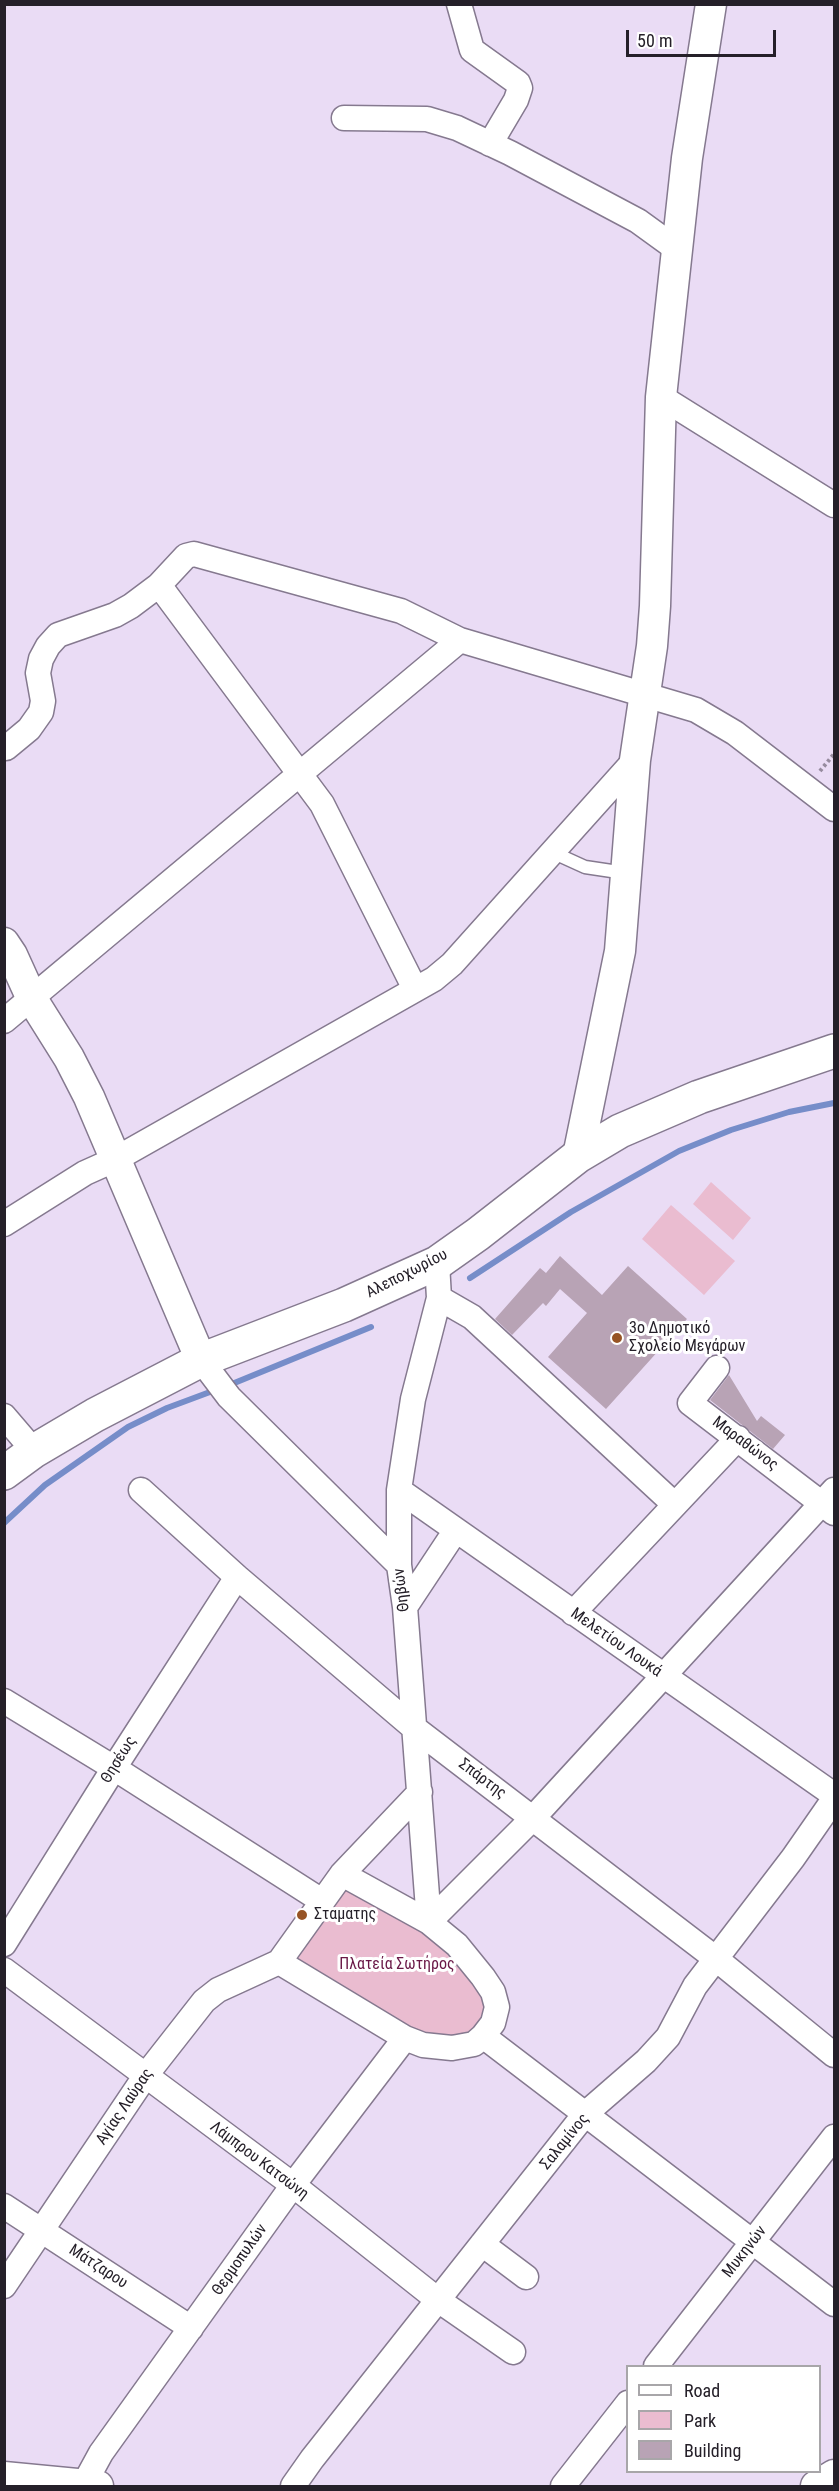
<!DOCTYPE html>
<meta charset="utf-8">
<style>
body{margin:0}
#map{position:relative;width:839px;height:2491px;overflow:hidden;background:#eadcf5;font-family:"Roboto Condensed",sans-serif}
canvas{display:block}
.frame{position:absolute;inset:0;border:6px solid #252029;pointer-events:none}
.legend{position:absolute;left:626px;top:2365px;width:195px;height:108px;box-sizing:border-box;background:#fff;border:2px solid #a8a6a9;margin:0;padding:8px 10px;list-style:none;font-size:18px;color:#252029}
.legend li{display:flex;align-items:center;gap:12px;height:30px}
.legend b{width:30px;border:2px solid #a8a6a9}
.scale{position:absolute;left:626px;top:30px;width:150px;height:27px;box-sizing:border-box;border:3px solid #252029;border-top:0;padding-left:8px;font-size:18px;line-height:21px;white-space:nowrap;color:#252029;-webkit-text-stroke:4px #fff;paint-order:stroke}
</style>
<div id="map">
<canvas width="839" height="2491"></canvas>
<div class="frame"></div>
<ul class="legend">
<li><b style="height:8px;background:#fff"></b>Road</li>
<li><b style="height:16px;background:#eabcd0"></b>Park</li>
<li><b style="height:16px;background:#b8a3b5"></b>Building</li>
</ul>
<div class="scale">50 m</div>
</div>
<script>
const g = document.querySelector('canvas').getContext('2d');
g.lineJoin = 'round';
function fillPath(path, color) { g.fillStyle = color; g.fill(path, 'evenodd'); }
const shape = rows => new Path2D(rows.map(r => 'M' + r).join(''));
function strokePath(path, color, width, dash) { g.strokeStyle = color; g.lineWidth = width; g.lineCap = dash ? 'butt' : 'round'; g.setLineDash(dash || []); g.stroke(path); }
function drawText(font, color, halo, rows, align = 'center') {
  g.font = font + ' "Roboto Condensed",sans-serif'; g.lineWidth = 6; g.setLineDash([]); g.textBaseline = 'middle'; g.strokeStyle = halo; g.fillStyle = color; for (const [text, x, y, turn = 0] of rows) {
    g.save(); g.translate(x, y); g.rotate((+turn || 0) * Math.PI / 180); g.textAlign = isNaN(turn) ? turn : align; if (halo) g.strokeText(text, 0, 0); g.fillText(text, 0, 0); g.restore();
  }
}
fillPath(shape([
 [711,1182,751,1218,733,1240,693,1204],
 [671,1205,735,1261,704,1295,642,1239],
 [342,1878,456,1947,490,2007,480,2030,434,2043,287,1959]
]), '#eabcd0');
strokePath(shape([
 [470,1278,571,1212,679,1151,731,1130,789,1112,834,1103],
 [227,1386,371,1327],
 [4,1523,45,1485,128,1427,167,1408,218,1389]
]), '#768dc9', 6);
fillPath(shape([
 [560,1256,602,1295,628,1266,687,1319,606,1409,548,1357,587,1313,560,1289,546,1306,543,1303,512,1335,495,1319,540,1268,546,1273],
 [729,1375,757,1421,761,1416,785,1435,773,1449,710,1400]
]), '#b8a3b5');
const service = shape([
 [552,852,585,867,625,873]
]);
const minor = shape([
 [459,4,472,50,518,83,520,88,516,100,490,144],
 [344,118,427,119,457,128,510,153,638,221,678,250],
 [661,397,834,505],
 [159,585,322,804,415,989],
 [6,748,29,729,41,712,43,701,38,673,41,659,48,646,58,635,115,615,131,606,159,585,186,556,194,554,401,611,460,640,696,710,735,733,834,809],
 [4,1021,460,640],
 [4,1224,85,1173,114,1160,434,979,452,964,635,760],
 [439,1298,472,1317,674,1504],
 [201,1360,229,1397,399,1565],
 [717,1368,690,1403,834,1513],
 [4,1416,34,1451],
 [141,1490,237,1577,413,1727,715,1958,834,2055],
 [399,1490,834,1795],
 [405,1607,456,1530],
 [573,1613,738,1438],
 [4,1701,114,1768,322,1901],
 [429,1922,405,1607,399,1565,399,1490,413,1399,439,1298,437,1263],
 [429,1922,533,1818,834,1490],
 [4,1944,114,1768,237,1577],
 [279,1962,405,2038,423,2045,452,2048,474,2044,483,2036,493,2023,497,2007,493,1992,483,1977,457,1945,429,1922,342,1874],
 [4,1970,293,2185,438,2300,513,2352],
 [483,2036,834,2304],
 [4,2206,191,2328],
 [482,2244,526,2277],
 [4,2286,146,2075,204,2001,218,1990,279,1962,342,1874,420,1792],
 [656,2366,834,2137],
 [83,2486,101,2453,293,2185,405,2038],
 [293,2486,312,2459,585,2114,646,2061,668,2037,695,1986,793,1858,834,1799],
 [563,2486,628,2403]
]);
const tertiary = shape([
 [4,943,12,955,32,999,69,1058,89,1097,201,1360],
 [578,1156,620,951,635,760,652,646,655,606,661,397,687,158,711,4],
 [4,2477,98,2486],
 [816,2486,834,2475]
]);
const secondary = shape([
 [4,1473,34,1451,95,1415,201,1360,344,1305,437,1263,478,1234,578,1156,620,1131,699,1097,834,1051]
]);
strokePath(service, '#85798f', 15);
strokePath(minor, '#85798f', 27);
strokePath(tertiary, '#85798f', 33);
strokePath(secondary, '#85798f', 36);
strokePath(shape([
 [820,771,834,754]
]), '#968b9e', 4, [3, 3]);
strokePath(service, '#fff', 12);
strokePath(minor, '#fff', 24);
strokePath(tertiary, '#fff', 30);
strokePath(secondary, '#fff', 33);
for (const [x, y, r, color] of [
 [617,1338,6,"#975425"],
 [302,1915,6,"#975425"]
]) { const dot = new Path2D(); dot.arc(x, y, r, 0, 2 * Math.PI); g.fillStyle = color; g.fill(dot); strokePath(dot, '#fff', 2); }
drawText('16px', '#252029', '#fff', [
 ["Αλεποχωρίου",407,1274,-27],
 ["Μαραθώνος",745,1444,37],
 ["Θηβών",402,1590,-97],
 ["Μελετίου Λουκά",616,1643,35],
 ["Θησέως",119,1760,-58],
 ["Σπάρτης",482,1779,37],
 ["Αγίας Λαύρας",125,2107,-56],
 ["Σαλαμίνος",565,2142,-51],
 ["Λάμπρου Κατσώνη",259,2161,37],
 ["Μυκηνών",745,2252,-52],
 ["Θερμοπυλών",240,2260,-55],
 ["Μάτζαρου",98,2267,33]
]);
drawText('16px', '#252029', '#fff', [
 ["3ο Δημοτικό",629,1329],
 ["Σχολείο Μεγάρων",629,1347],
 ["Σταματης",314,1915]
], 'left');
drawText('16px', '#691746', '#fff', [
 ["Πλατεία Σωτήρος",397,1965]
]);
</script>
